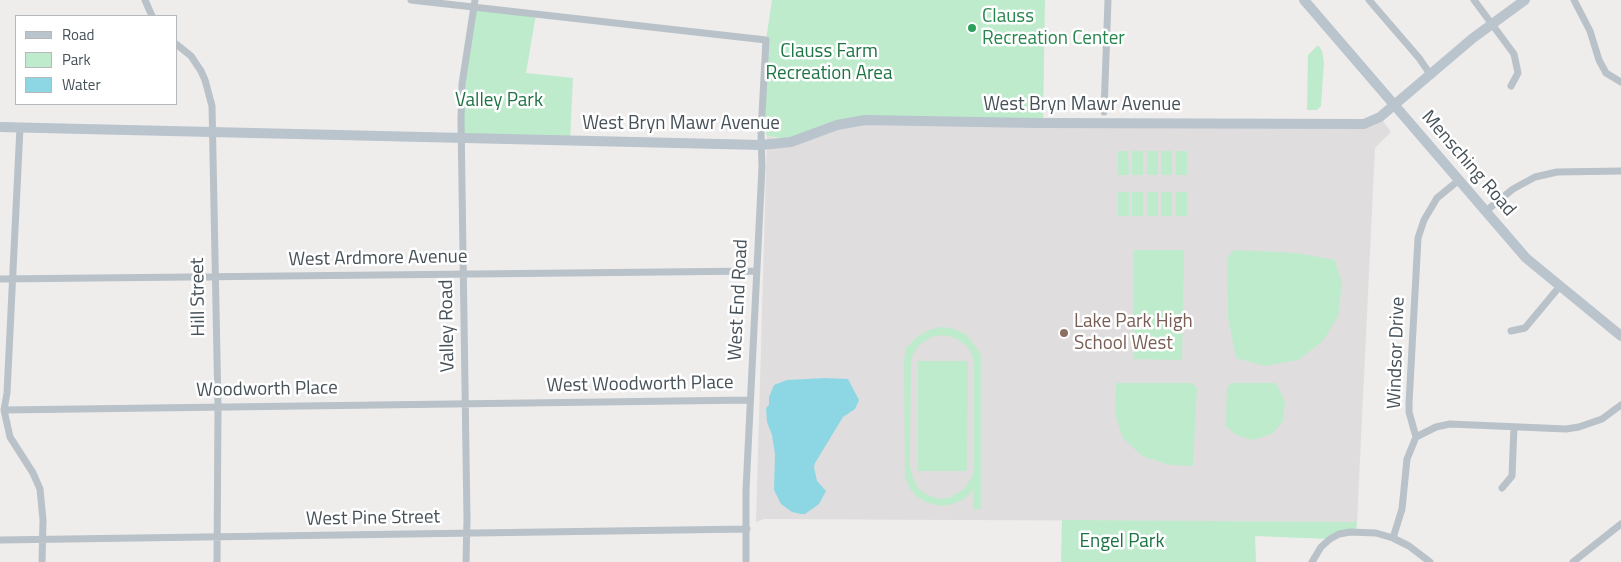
<!DOCTYPE html>
<style>
body{margin:0}
#map{position:relative;width:1621px;height:562px;overflow:hidden;background:#efecec;font-family:"Titillium Web",sans-serif}
canvas{display:block}
.legend{position:absolute;left:15px;top:15px;width:162px;height:90px;box-sizing:border-box;background:#fff;border:1px solid #b5b9bc;margin:0;padding:6px 9px;list-style:none;font-size:15px;color:#465158}
.legend li{display:flex;align-items:center;gap:10px;height:25px}
.legend b{width:25px;border:1px solid #b5b9bc}
</style>
<div id="map">
<canvas width="1621" height="562"></canvas>
<ul class="legend">
<li><b style="height:6px;background:#b9c4cd"></b>Road</li>
<li><b style="height:14px;background:#bdebcc"></b>Park</li>
<li><b style="height:14px;background:#8dd7e5"></b>Water</li>
</ul>
</div>
<script>
const g = document.querySelector('canvas').getContext('2d');
g.lineJoin = 'round';
function fillPath(path, color) { g.fillStyle = color; g.fill(path, 'evenodd'); }
const shape = rows => new Path2D(rows.map(r => 'M' + r).join(''));
function strokePath(path, color, width, dash) { g.strokeStyle = color; g.lineWidth = width; g.lineCap = dash ? 'butt' : 'round'; g.setLineDash(dash || []); g.stroke(path); }
function drawText(font, color, halo, rows, align = 'center') {
  g.font = font + ' "Titillium Web",sans-serif'; g.lineWidth = 5; g.setLineDash([]); g.textBaseline = 'middle'; g.strokeStyle = halo; g.fillStyle = color; for (const [text, x, y, turn = 0] of rows) {
    g.save(); g.translate(x, y); g.rotate((+turn || 0) * Math.PI / 180); g.textAlign = isNaN(turn) ? turn : align; if (halo) g.strokeText(text, 0, 0); g.fillText(text, 0, 0); g.restore();
  }
}
fillPath(shape([
 [1380,117,1391,132,1375,148,1357,522,764,519,756,522,767,136,775,138,837,125,1364,124]
]), '#e0ddde');
fillPath(shape([
 [772,0,1045,0,1043,123,865,120,808,137,782,138,767,136,765,130,766,40],
 [474,7,536,14,526,73,573,78,570,141,461,138,461,120],
 [1317,46,1319,46,1322,51,1324,62,1321,106,1317,110,1307,110,1308,55],
 [1118,151,1128,151,1129,175,1118,175],
 [1132,151,1143,151,1143,175,1132,175],
 [1147,151,1158,151,1158,175,1147,175],
 [1161,151,1172,151,1172,175,1161,175],
 [1176,151,1187,151,1187,175,1176,175],
 [1118,192,1129,192,1129,216,1118,216],
 [1132,192,1143,192,1143,216,1132,216],
 [1147,192,1158,192,1158,216,1147,216],
 [1161,192,1172,192,1172,216,1161,216],
 [1176,192,1187,192,1187,216,1176,216],
 [1134,250,1184,250,1182,360,1133,359],
 [1234,250,1297,253,1335,260,1342,284,1338,316,1323,341,1298,360,1265,366,1236,358,1228,318,1227,258],
 [940,327,951,328,966,334,981,354,981,509,973,509,973,490,966,498,953,504,942,506,928,503,917,497,910,489,905,478,904,362,906,348,917,337,929,330],
 [943,335,955,338,966,345,971,352,974,362,974,469,972,477,964,489,951,497,940,499,927,495,918,488,913,478,910,466,911,362,913,354,920,344,931,337],
 [918,361,968,361,967,471,918,471],
 [1116,383,1192,383,1197,388,1193,466,1170,465,1142,456,1122,437,1115,413],
 [1231,383,1276,383,1285,402,1283,421,1272,434,1252,440,1236,435,1226,426,1227,387],
 [1062,520,1357,522,1356,532,1330,539,1255,536,1256,562,1061,562]
]), '#bdebcc');
fillPath(shape([
 [825,378,848,379,859,400,855,409,843,417,815,463,814,467,817,481,826,491,819,504,805,514,801,514,792,512,781,504,774,490,775,454,772,435,767,422,766,408,769,405,769,397,774,385,787,380]
]), '#8dd7e5');
strokePath(shape([
 [145,0,152,16],
 [411,0,766,40,761,133,762,167,746,490,746,562],
 [1369,0,1419,58,1430,74],
 [1474,0,1514,54,1518,73,1511,86],
 [1574,0,1590,31,1599,60,1606,73,1621,82],
 [176,44,191,56,201,71,205,80,212,106,218,407,217,562],
 [1104,112,1108,0],
 [20,127,7,393,4,410,10,437,33,473,40,489,43,520,42,562],
 [1486,211,1513,189,1535,177,1557,172,1621,171],
 [0,279,757,271],
 [1511,331,1525,328,1560,286],
 [4,410,750,400],
 [1416,437,1436,427,1450,424,1566,429,1579,427,1602,419,1621,405],
 [1502,488,1512,476,1514,427],
 [1393,538,1402,509,1407,459,1416,437,1409,412,1409,403,1418,238,1424,220,1437,198,1459,180],
 [0,540,747,529],
 [466,562,467,519,461,120,462,84,475,0],
 [1312,562,1321,547,1330,539,1339,534,1350,532,1376,533,1393,538,1409,546,1430,562],
 [1573,562,1621,524]
]), '#b8c2c8', 7);
strokePath(shape([
 [1304,0,1526,258,1621,336],
 [0,127,761,145,791,142,837,125,865,120,1036,123,1364,124,1380,117,1473,38,1525,0]
]), '#b9c4cd', 10);
for (const [x, y, r, color] of [
 [972,28,5,"#2e9e5b"],
 [1064,333,5,"#8d6e63"]
]) { const dot = new Path2D(); dot.arc(x, y, r, 0, 2 * Math.PI); g.fillStyle = color; g.fill(dot); strokePath(dot, '#fff', 2); }
drawText('19px', '#27864d', '#fff', [
 ["Clauss",982,17],
 ["Recreation Center",982,39]
], 'left');
drawText('19px', '#1d7343', '#fff', [
 ["Clauss Farm",829,52],
 ["Recreation Area",829,74],
 ["Valley Park",499,101],
 ["Engel Park",1122,542]
]);
drawText('19px', '#465158', '#fff', [
 ["West Bryn Mawr Avenue",1082,105],
 ["West Bryn Mawr Avenue",681,124],
 ["Mensching Road",1468,164,49],
 ["West Ardmore Avenue",378,259,-1],
 ["Hill Street",199,297,-91],
 ["West End Road",739,300,-87],
 ["Valley Road",448,326,-91],
 ["Windsor Drive",1397,353,-88],
 ["West Woodworth Place",640,385,-1],
 ["Woodworth Place",267,390,-1],
 ["West Pine Street",373,519,-1]
]);
drawText('19px', '#785e54', '#fff', [
 ["Lake Park High",1074,322],
 ["School West",1074,344]
], 'left');
</script>
